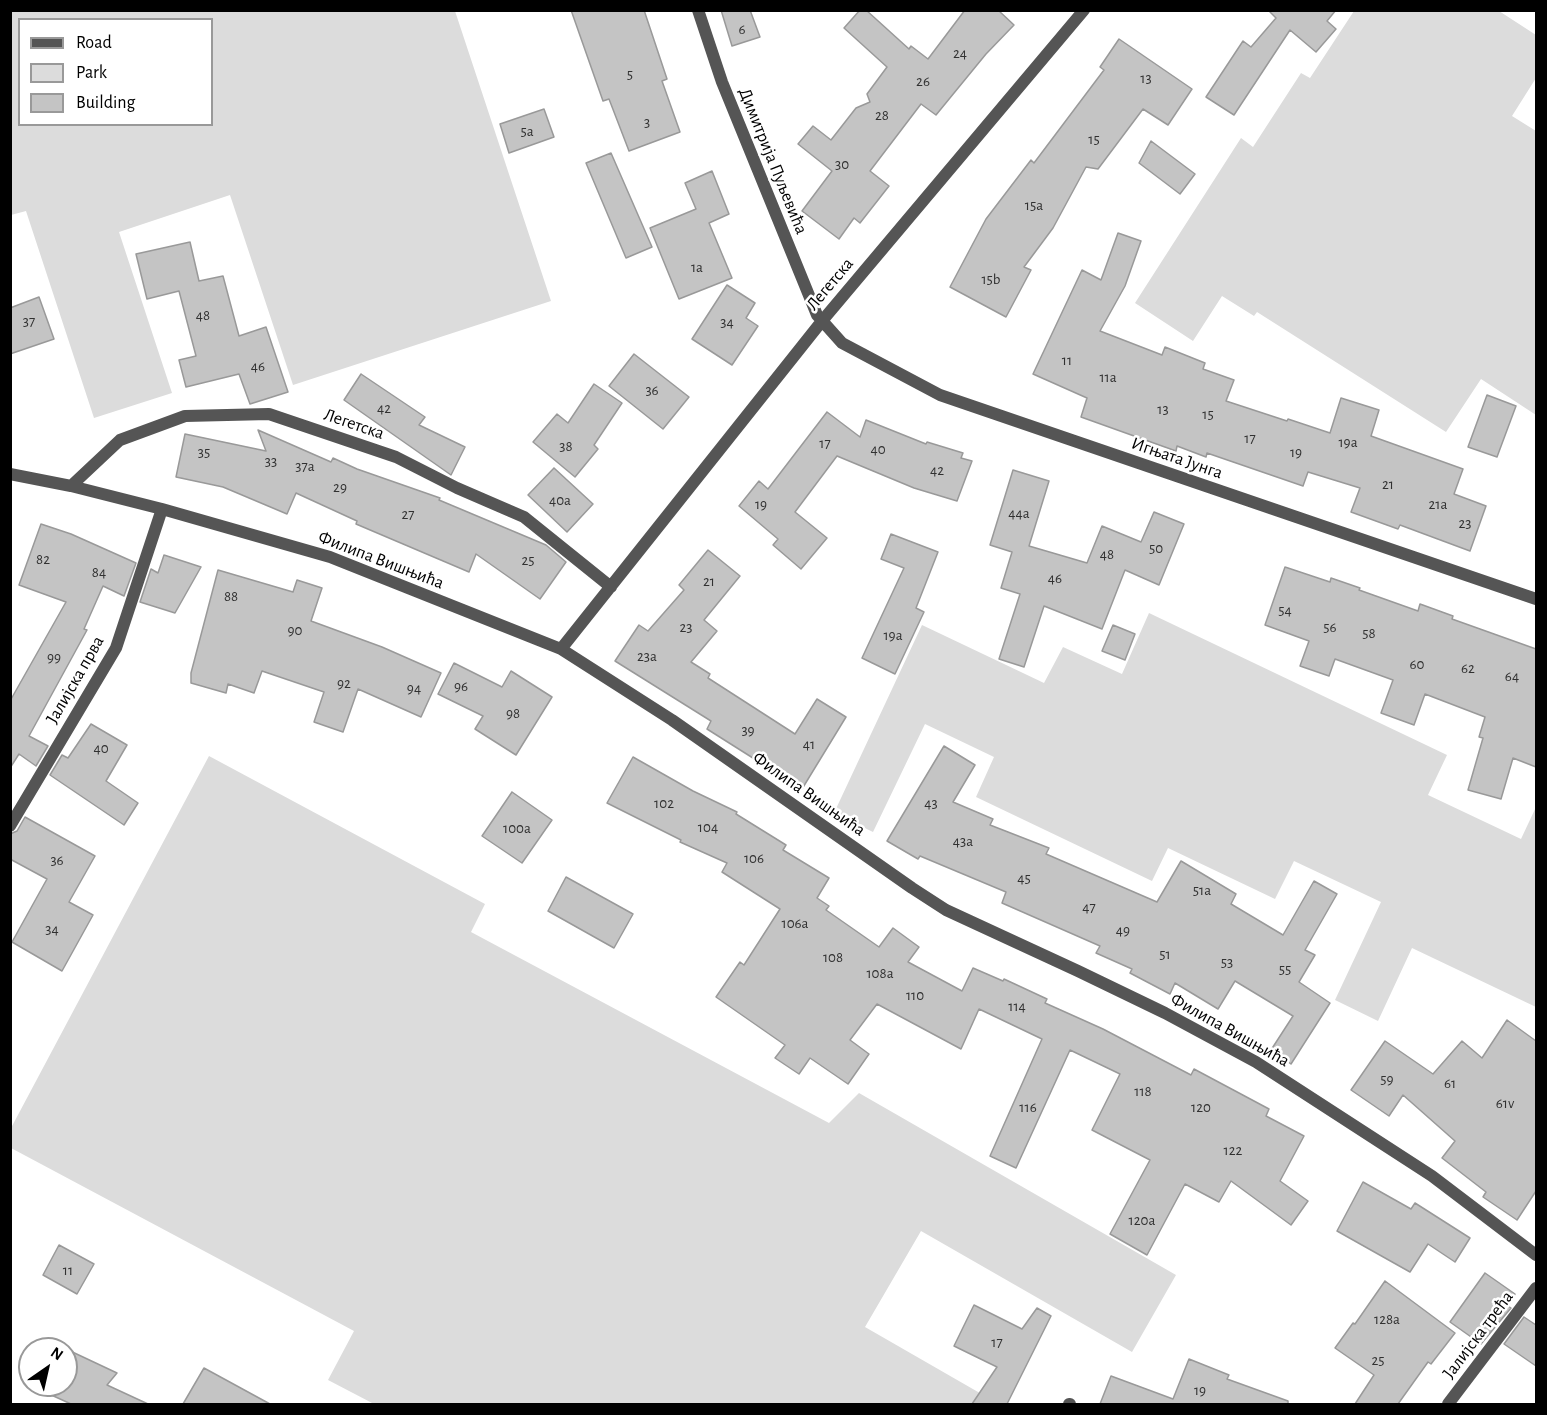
<!DOCTYPE html>
<meta charset="utf-8">
<style>
body{margin:0}
#map{position:relative;width:1547px;height:1415px;overflow:hidden;background:#fff;font-family:"Alegreya Sans",sans-serif}
canvas{display:block}
.frame{position:absolute;inset:0;border:12px solid #000;pointer-events:none}
.legend{position:absolute;left:18px;top:18px;width:195px;height:108px;box-sizing:border-box;background:#fff;border:2px solid #999;margin:0;padding:8px 10px;list-style:none;font-size:18px;color:#000}
.legend li{display:flex;align-items:center;gap:12px;height:30px}
.legend b{width:30px;border:2px solid #999}
.north{position:absolute;left:18px;top:1337px;width:60px;height:60px;box-sizing:border-box;background:#fff;border:2px solid #999;border-radius:50%;rotate:34deg;font-size:16px;font-weight:700;line-height:24px;text-align:center;color:#000}
.north::after{content:'';display:block;margin:auto;width:21px;height:27px;background:#000;clip-path:polygon(50% 0,100% 100%,50% 72%,0 100%)}
</style>
<div id="map">
<canvas width="1547" height="1415"></canvas>
<div class="frame"></div>
<ul class="legend">
<li><b style="height:8px;background:#555"></b>Road</li>
<li><b style="height:16px;background:#dcdcdc"></b>Park</li>
<li><b style="height:16px;background:#c4c4c4"></b>Building</li>
</ul>
<div class="north">N</div>
</div>
<script>
const g = document.querySelector('canvas').getContext('2d');
g.lineJoin = 'round';
function fillPath(path, color) { g.fillStyle = color; g.fill(path, 'evenodd'); }
const shape = rows => new Path2D(rows.map(r => 'M' + r).join(''));
function strokePath(path, color, width, dash) { g.strokeStyle = color; g.lineWidth = width; g.lineCap = dash ? 'butt' : 'round'; g.setLineDash(dash || []); g.stroke(path); }
function drawText(font, color, halo, rows, align = 'center') {
  g.font = font + ' "Alegreya Sans",sans-serif'; g.lineWidth = 5; g.setLineDash([]); g.textBaseline = 'middle'; g.strokeStyle = halo; g.fillStyle = color; for (const [text, x, y, turn = 0] of rows) {
    g.save(); g.translate(x, y); g.rotate((+turn || 0) * Math.PI / 180); g.textAlign = isNaN(turn) ? turn : align; if (halo) g.strokeText(text, 0, 0); g.fillText(text, 0, 0); g.restore();
  }
}
fillPath(shape([
 [10,11,455,11,551,301,293,385,230,195,119,232,172,393,94,418,26,211,11,215],
 [20,20,212,20,212,124,20,124],
 [1354,11,1499,11,1536,35,1536,78,1512,116,1536,131,1536,415,1481,379,1446,432,1257,312,1254,316,1222,296,1193,341,1135,303,1241,138,1253,147,1301,73,1310,78],
 [1149,613,1447,755,1428,795,1521,839,1536,807,1536,1007,1412,948,1378,1021,1335,1000,1381,902,1294,861,1275,899,1168,848,1152,881,976,797,994,757,925,724,873,832,834,813,922,625,1044,683,1063,647,1122,674],
 [209,756,485,904,471,932,829,1123,859,1093,1176,1275,1132,1352,921,1231,865,1327,985,1396,980,1404,374,1404,328,1380,354,1331,11,1148,11,1128]
]), '#dcdcdc');
const building = shape([
 [571,10,644,10,667,79,662,81,680,132,629,151,609,99,603,101,571,10],
 [721,10,750,10,760,37,732,46,721,10],
 [860,10,866,10,909,49,911,46,928,59,965,10,998,10,1014,25,986,54,936,115,921,104,870,171,889,186,860,223,854,218,839,239,802,211,832,171,798,144,813,126,831,140,856,108,870,102,867,94,887,67,844,28,860,10],
 [1268,10,1336,10,1327,21,1336,29,1316,52,1290,30,1234,115,1206,97,1243,41,1251,47,1276,18,1268,10],
 [1119,39,1192,89,1168,125,1143,109,1098,169,1086,167,1053,228,1024,267,1031,270,1006,317,950,287,986,219,1031,160,1034,163,1104,70,1100,67,1119,39],
 [544,109,554,137,509,153,500,124,544,109],
 [1151,141,1195,174,1180,194,1139,163,1151,141],
 [611,153,652,247,626,258,586,163,611,153],
 [712,171,729,214,709,223,732,278,679,299,650,228,696,209,685,183,712,171],
 [1118,233,1141,241,1125,286,1100,331,1162,355,1165,347,1205,363,1203,369,1234,380,1226,401,1287,421,1288,419,1330,433,1341,398,1379,410,1371,436,1463,469,1454,494,1486,506,1470,551,1400,525,1398,529,1351,512,1360,488,1308,472,1303,486,1207,453,1206,457,1177,446,1176,451,1081,417,1087,398,1033,374,1082,270,1101,280,1118,233],
 [190,242,199,281,223,276,239,336,266,327,288,392,250,404,239,374,186,387,179,360,196,356,179,291,147,299,136,254,190,242],
 [727,285,755,303,746,318,758,326,732,365,692,339,727,285],
 [39,297,54,339,10,354,10,308,39,297],
 [634,354,689,397,663,429,609,386,634,354],
 [361,374,425,417,419,425,465,447,451,475,344,400,361,374],
 [594,384,622,403,594,445,598,449,575,477,533,442,557,414,568,423,594,384],
 [1487,395,1516,406,1497,457,1468,447,1487,395],
 [827,412,860,437,866,420,926,444,927,442,963,453,961,458,972,461,957,501,914,488,837,456,795,512,827,538,801,569,773,545,778,539,739,506,759,481,768,489,827,412],
 [258,430,331,462,333,458,357,469,440,498,439,500,546,545,566,562,540,599,476,554,469,572,356,524,357,521,296,493,287,514,223,487,176,477,185,434,266,451,258,430],
 [554,468,593,504,567,532,528,495,554,468],
 [1013,470,1049,481,1029,546,1087,563,1102,526,1141,542,1154,512,1184,524,1159,585,1125,570,1102,629,1044,606,1024,667,999,659,1020,594,1001,588,1012,552,990,545,1013,470],
 [41,524,71,534,136,563,124,596,103,586,84,629,87,630,29,736,48,746,36,766,19,754,10,768,10,701,66,602,19,585,41,524],
 [891,534,938,552,916,608,924,612,895,674,862,658,904,568,881,559,891,534],
 [708,550,740,576,704,620,717,631,691,662,710,674,708,678,795,734,817,699,846,717,802,789,707,729,711,721,615,661,639,625,648,631,684,590,679,585,708,550],
 [164,555,201,567,175,613,140,602,151,569,158,573,164,555],
 [1285,567,1330,582,1331,578,1360,588,1359,590,1418,611,1420,604,1453,616,1452,619,1536,649,1536,767,1513,758,1501,799,1468,790,1483,738,1479,737,1485,717,1425,694,1414,725,1381,713,1393,680,1335,659,1329,676,1300,666,1309,641,1265,625,1285,567],
 [218,570,293,592,297,580,322,588,311,621,382,647,441,673,421,717,358,689,343,732,314,722,324,692,262,671,254,693,228,684,226,693,191,683,191,673,218,570],
 [1113,625,1135,634,1125,660,1102,651,1113,625],
 [454,663,502,687,511,671,552,697,516,755,475,729,483,716,438,694,454,663],
 [91,724,127,745,106,781,138,803,124,825,50,775,62,755,68,758,91,724],
 [944,746,975,765,953,802,993,819,990,825,1049,848,1046,854,1157,902,1181,861,1236,894,1231,904,1283,935,1314,881,1337,894,1305,950,1315,955,1299,982,1330,1003,1291,1064,1271,1050,1293,1016,1235,981,1218,1009,1175,983,1170,994,1130,973,1132,969,1096,953,1100,946,1002,903,1006,892,920,856,918,859,887,841,944,746],
 [633,757,693,791,737,812,736,814,786,845,783,850,829,878,817,898,829,906,826,910,879,947,893,928,919,947,908,962,962,991,973,968,1003,981,1004,979,1047,999,1045,1003,1103,1029,1191,1075,1194,1069,1269,1109,1266,1116,1304,1136,1280,1181,1308,1201,1291,1225,1231,1181,1219,1202,1185,1184,1147,1255,1110,1234,1150,1160,1092,1130,1120,1074,1070,1050,1016,1168,990,1156,1042,1039,979,1009,961,1049,877,1004,850,1040,869,1054,848,1084,810,1058,799,1074,775,1058,785,1045,716,997,740,962,744,965,780,909,722,872,727,863,680,842,681,840,607,803,633,757],
 [512,792,552,820,522,863,482,836,512,792],
 [25,817,95,856,69,902,93,915,62,971,12,942,47,879,10,859,10,834,17,831,25,817],
 [566,877,633,914,614,948,548,911,566,877],
 [1507,1020,1536,1041,1536,1191,1517,1220,1483,1197,1486,1192,1442,1158,1455,1141,1403,1095,1389,1116,1351,1090,1385,1041,1433,1074,1462,1041,1482,1058,1507,1020],
 [1363,1182,1411,1209,1415,1203,1470,1238,1455,1262,1428,1244,1410,1272,1337,1231,1363,1182],
 [59,1245,94,1264,77,1294,43,1275,59,1245],
 [1485,1273,1515,1294,1508,1306,1511,1308,1481,1344,1450,1322,1485,1273],
 [1385,1281,1455,1333,1431,1364,1428,1362,1398,1404,1355,1404,1374,1375,1335,1348,1353,1323,1355,1324,1385,1281],
 [974,1305,1022,1329,1037,1308,1051,1316,1007,1404,972,1404,997,1367,954,1346,974,1305],
 [1524,1317,1536,1325,1536,1366,1504,1344,1524,1317],
 [66,1349,117,1373,107,1385,148,1404,71,1404,36,1388,37,1385,66,1385,66,1349],
 [1189,1359,1229,1375,1227,1379,1288,1401,1288,1404,1100,1404,1111,1376,1173,1399,1189,1359],
 [204,1368,270,1404,183,1404,204,1368]
]);
fillPath(building, '#c4c4c4');
strokePath(building, '#999', 1.5);
strokePath(shape([
 [698,10,722,82,817,315,842,343,940,395,1536,599],
 [10,474,71,486,162,509,330,557,561,649,672,720,912,888,946,910,1078,971,1165,1013,1256,1062,1432,1176,1536,1255],
 [71,486,120,440,185,416,269,414,396,457,457,488,524,517,611,587],
 [561,649,822,321,1084,10],
 [10,826,116,648,162,509],
 [1069,1404,1070,1404],
 [1448,1404,1536,1288]
]), '#555', 12);
drawText('15px', '#313131', null, [
 ["6",742,29],
 ["24",960,53],
 ["5",630,74],
 ["13",1146,78],
 ["26",923,81],
 ["28",882,115],
 ["3",647,122],
 ["5a",527,131],
 ["15",1094,139],
 ["30",842,164],
 ["15a",1034,205],
 ["1a",697,267],
 ["15b",991,279],
 ["48",203,315],
 ["37",29,321],
 ["34",727,322],
 ["11",1067,360],
 ["46",258,366],
 ["11a",1108,377],
 ["36",652,390],
 ["42",384,408],
 ["13",1163,409],
 ["15",1208,414],
 ["17",1250,438],
 ["19a",1348,442],
 ["17",825,443],
 ["38",566,446],
 ["40",878,449],
 ["35",204,452],
 ["19",1296,452],
 ["33",271,461],
 ["37a",305,466],
 ["42",937,470],
 ["21",1388,484],
 ["29",340,487],
 ["40a",560,500],
 ["19",761,504],
 ["21a",1438,504],
 ["44a",1019,513],
 ["27",408,514],
 ["23",1465,523],
 ["50",1156,548],
 ["48",1107,554],
 ["82",43,559],
 ["25",528,560],
 ["84",99,572],
 ["46",1055,578],
 ["21",709,581],
 ["88",231,596],
 ["54",1285,610],
 ["23",686,627],
 ["56",1330,627],
 ["90",295,630],
 ["58",1369,633],
 ["19a",893,635],
 ["23a",647,656],
 ["99",54,657],
 ["60",1417,664],
 ["62",1468,668],
 ["64",1512,676],
 ["92",344,683],
 ["96",461,686],
 ["94",414,688],
 ["98",513,713],
 ["39",748,730],
 ["41",809,744],
 ["40",101,748],
 ["102",664,803],
 ["43",931,803],
 ["104",708,827],
 ["100a",517,828],
 ["43a",963,841],
 ["106",754,858],
 ["36",57,860],
 ["45",1024,878],
 ["51a",1202,890],
 ["47",1089,907],
 ["106a",795,923],
 ["34",52,929],
 ["49",1123,930],
 ["51",1165,954],
 ["108",833,957],
 ["53",1227,962],
 ["55",1285,969],
 ["108a",880,973],
 ["110",915,995],
 ["114",1017,1006],
 ["59",1387,1079],
 ["61",1450,1083],
 ["118",1143,1091],
 ["61v",1505,1103],
 ["116",1028,1107],
 ["120",1201,1107],
 ["122",1233,1150],
 ["120a",1142,1220],
 ["11",68,1270],
 ["128a",1387,1319],
 ["17",997,1342],
 ["25",1378,1360],
 ["19",1200,1390]
]);
drawText('18px', '#000', '#fff', [
 ["Димитрија Пуљевића",773,161,68],
 ["Легетска",830,284,-50],
 ["Легетска",354,424,19],
 ["Игњата Јунга",1177,458,19],
 ["Филипа Вишњића",381,560,21],
 ["Јалијска прва",75,680,-60],
 ["Филипа Вишњића",809,794,35],
 ["Филипа Вишњића",1230,1030,29],
 ["Јалијска трећа",1478,1335,-53]
]);
</script>
